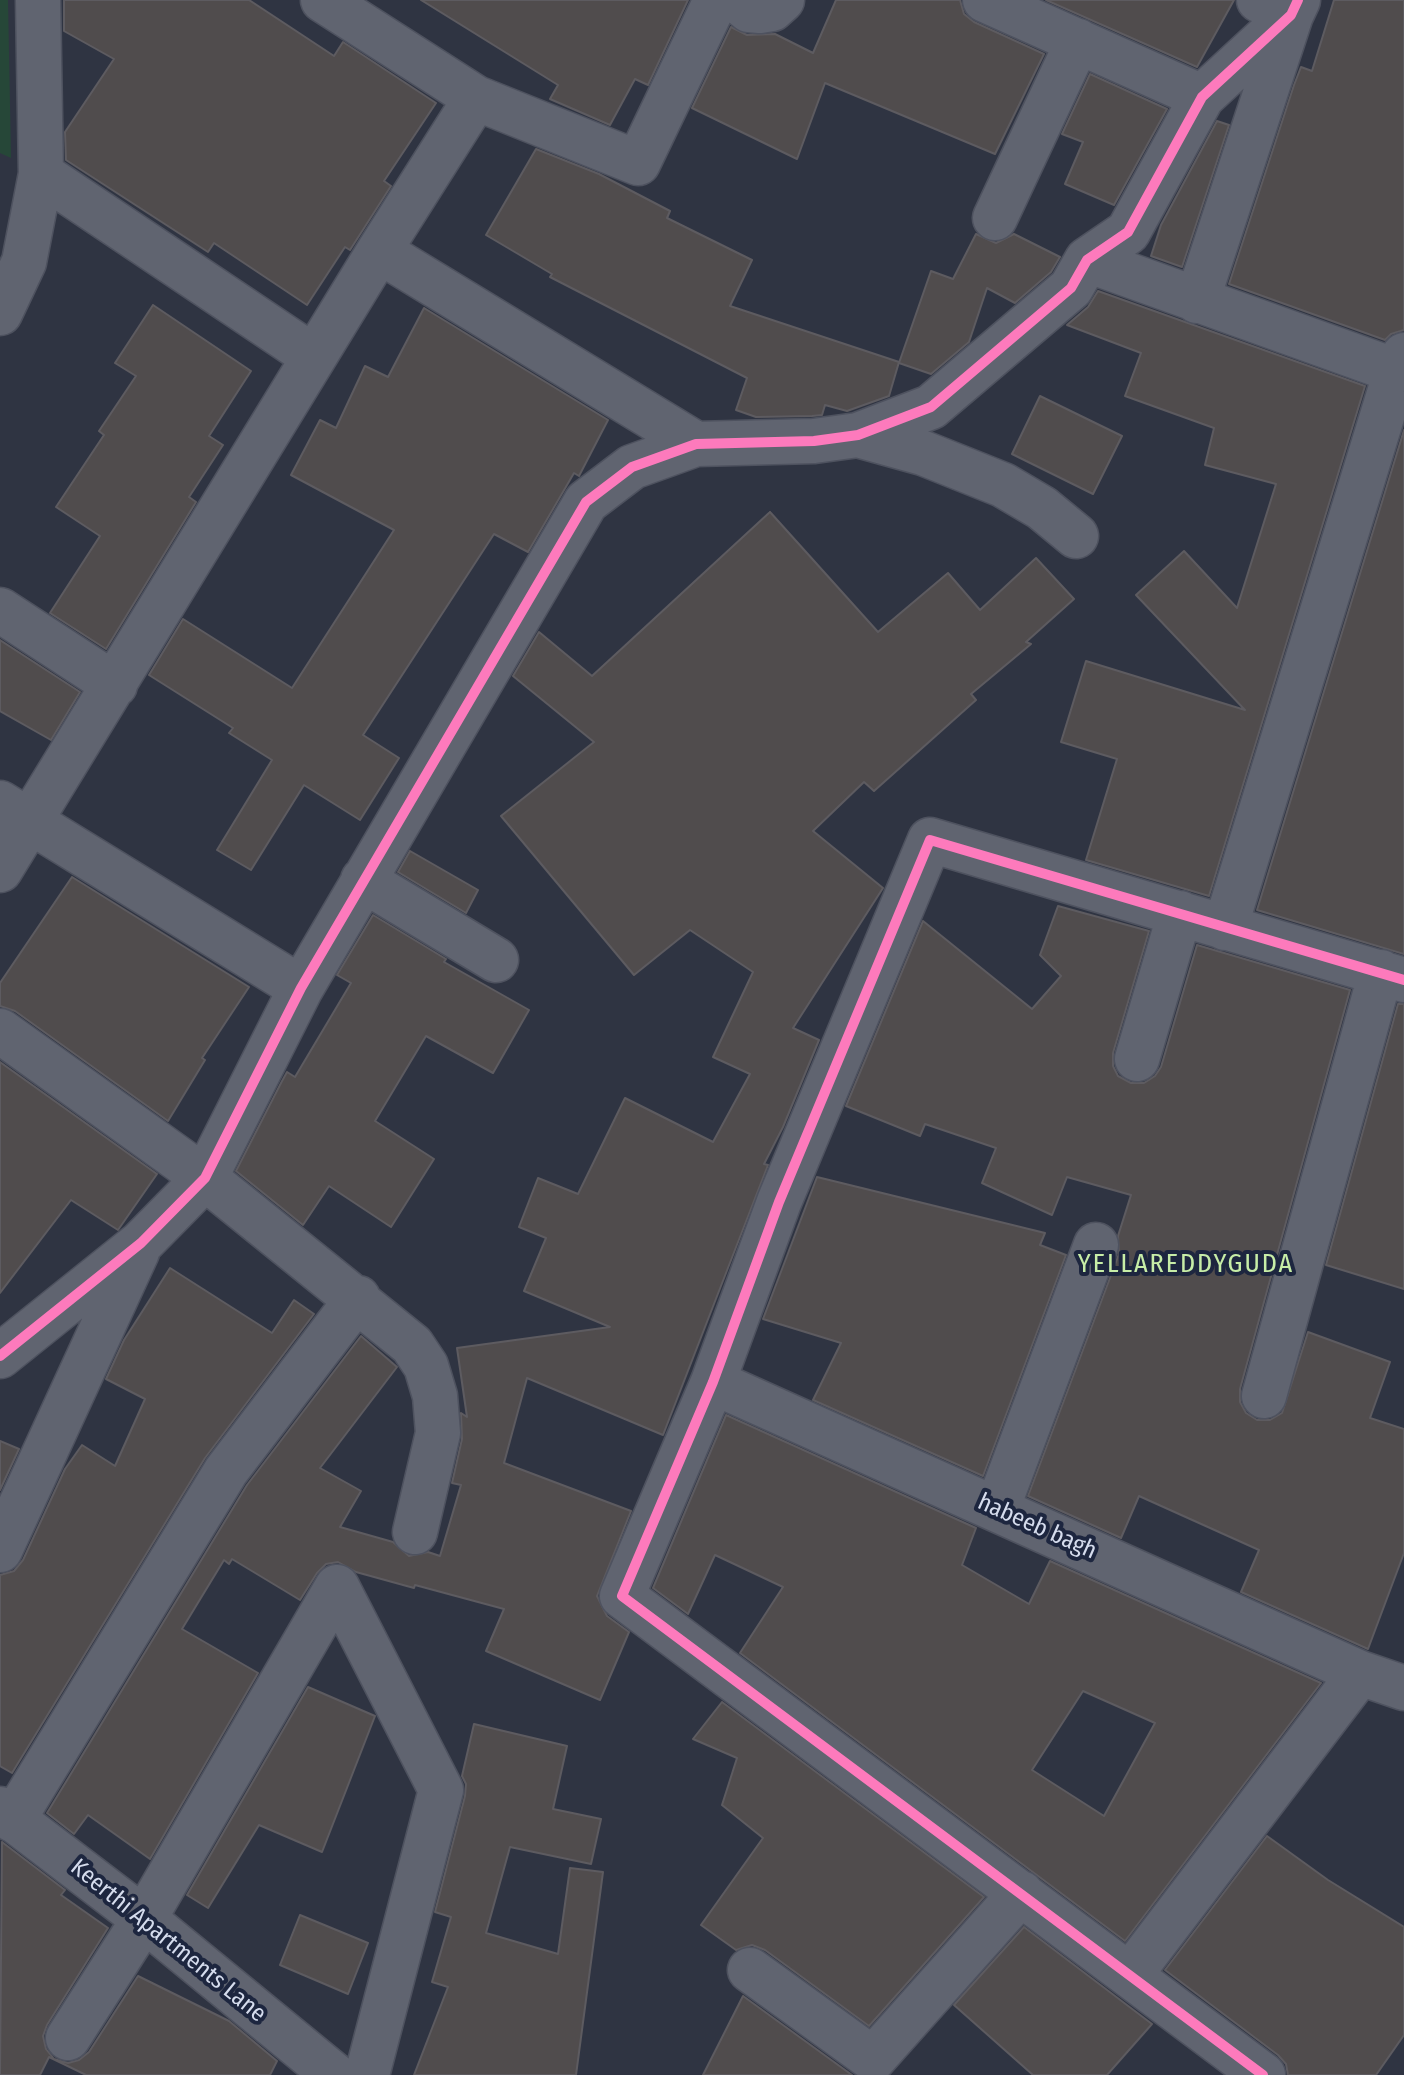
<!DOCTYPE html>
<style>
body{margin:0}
canvas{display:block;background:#2f3442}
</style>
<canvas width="1404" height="2075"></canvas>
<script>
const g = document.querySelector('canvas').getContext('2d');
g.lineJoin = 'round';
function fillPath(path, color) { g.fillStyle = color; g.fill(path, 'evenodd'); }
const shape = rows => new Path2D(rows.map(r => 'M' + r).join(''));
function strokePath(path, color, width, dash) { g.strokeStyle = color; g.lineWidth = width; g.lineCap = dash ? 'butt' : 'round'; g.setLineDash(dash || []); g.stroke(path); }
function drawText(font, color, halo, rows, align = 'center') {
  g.font = font + ' "Fira Sans Condensed",sans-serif'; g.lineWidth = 8; g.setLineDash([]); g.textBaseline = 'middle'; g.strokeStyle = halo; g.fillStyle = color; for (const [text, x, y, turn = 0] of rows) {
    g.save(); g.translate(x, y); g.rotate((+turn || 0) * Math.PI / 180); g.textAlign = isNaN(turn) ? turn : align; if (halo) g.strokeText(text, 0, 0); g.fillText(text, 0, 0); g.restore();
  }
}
fillPath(shape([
 [0,0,8,0,11,158,0,153]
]), '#264738');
const building = shape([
 [64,0,249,0,334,56,343,42,436,103,384,181,391,186,350,250,345,247,307,305,214,243,208,252,66,160,65,132,114,59,64,31,64,0],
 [421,0,688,0,648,85,635,79,610,125,550,99,558,85,421,0],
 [836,0,960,0,964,14,974,22,1044,54,995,154,825,83,797,159,692,108,731,27,747,35,775,34,813,53,836,0],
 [1046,0,1234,0,1197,67,1046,0],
 [1334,0,1404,0,1404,330,1391,334,1385,340,1229,284,1294,85,1301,67,1312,71,1334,0],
 [1090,74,1167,109,1114,205,1065,184,1083,142,1062,134,1090,74],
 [1217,121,1229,125,1182,267,1151,256,1161,225,1217,121],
 [536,149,599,174,670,211,667,218,752,260,730,306,899,362,889,396,847,411,825,405,822,415,812,416,756,417,736,410,747,378,550,277,552,274,486,235,536,149],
 [976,234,996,243,1014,234,1060,257,1051,272,1015,303,987,288,969,342,931,374,899,363,931,271,953,279,976,234],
 [1098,291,1365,386,1209,896,1086,860,1117,759,1061,742,1086,661,1245,710,1136,595,1184,551,1237,608,1276,484,1205,465,1214,428,1125,396,1141,353,1067,325,1088,307,1098,291],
 [153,305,251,371,209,436,223,445,189,497,196,502,106,649,50,613,100,536,56,507,104,435,99,431,136,376,115,363,153,305],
 [424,308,608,420,579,476,574,473,528,552,494,534,363,735,399,758,360,820,304,785,251,870,217,850,272,760,229,733,233,728,149,675,183,619,292,688,394,530,291,475,320,420,336,428,365,366,388,377,424,308],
 [1040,396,1122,436,1093,494,1012,454,1040,396],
 [1404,430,1404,954,1257,910,1404,430],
 [770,512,878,632,948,573,980,610,1036,558,1074,599,1026,642,1031,644,971,694,976,700,874,791,864,782,813,831,883,888,793,1028,819,1040,783,1127,764,1164,768,1165,663,1435,527,1378,504,1463,631,1511,597,1596,607,1616,629,1632,600,1700,486,1651,504,1609,415,1585,414,1588,356,1572,338,1562,326,1564,317,1573,300,1600,232,1559,229,1564,224,1560,182,1629,258,1673,150,1859,88,1815,74,1834,47,1813,247,1485,361,1336,397,1367,320,1468,361,1491,340,1527,393,1542,409,1556,428,1552,440,1556,461,1485,452,1483,462,1439,461,1413,467,1417,457,1348,610,1327,524,1291,546,1238,519,1227,538,1178,578,1194,625,1098,713,1142,750,1074,713,1057,753,972,690,930,634,975,501,816,594,742,513,676,539,632,592,676,770,512],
 [0,640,80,692,51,740,0,711,0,640],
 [410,851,478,890,466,913,398,872,410,851],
 [72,877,249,987,202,1058,205,1060,168,1121,15,1011,0,1006,0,983,72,877],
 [1058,906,1149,931,1113,1053,1113,1066,1118,1076,1131,1083,1144,1083,1155,1076,1161,1067,1197,945,1350,990,1240,1389,1240,1402,1246,1413,1257,1420,1270,1420,1282,1413,1308,1332,1390,1362,1370,1418,1404,1429,1404,1553,1368,1649,1241,1592,1259,1550,1139,1496,1121,1538,1028,1496,1119,1254,1118,1236,1131,1195,1067,1177,1052,1215,982,1183,996,1148,925,1124,920,1136,846,1106,923,921,1032,1009,1061,976,1040,955,1058,906],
 [373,915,446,959,444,962,529,1010,493,1073,426,1036,375,1121,434,1159,391,1227,329,1186,303,1225,236,1171,281,1083,287,1072,295,1077,351,983,337,975,373,915],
 [1398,1004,1404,1004,1404,1289,1326,1265,1398,1004],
 [0,1062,157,1174,118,1230,71,1200,0,1293,0,1062],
 [817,1177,1045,1233,1040,1245,1066,1255,983,1476,813,1400,841,1343,763,1319,817,1177],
 [170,1268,272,1333,294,1300,314,1314,205,1458,12,1773,0,1766,0,1575,14,1571,23,1560,65,1469,82,1445,115,1466,145,1399,106,1379,124,1340,170,1268],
 [726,1415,976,1528,962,1565,1029,1604,1050,1561,1321,1683,1125,1941,740,1653,783,1587,715,1555,688,1614,653,1588,726,1415],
 [1083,1691,1155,1723,1104,1816,1032,1770,1083,1691],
 [0,1441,19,1449,0,1490,0,1441],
 [308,1687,375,1716,322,1852,259,1825,208,1908,187,1895,308,1687],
 [722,1702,984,1897,869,2026,765,1950,752,1945,736,1950,701,1925,763,1838,722,1805,737,1758,693,1739,722,1702],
 [474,1724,567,1746,553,1809,601,1819,591,1864,510,1847,486,1933,558,1954,570,1868,603,1872,576,2075,414,2075,448,1987,432,1982,451,1917,435,1912,465,1796,466,1784,462,1776,474,1724],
 [1267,1836,1328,1880,1404,1927,1404,2035,1376,2075,1288,2075,1286,2064,1278,2055,1165,1970,1267,1836],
 [2,1842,65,1890,61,1895,108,1928,47,2025,43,2036,46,2049,54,2059,68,2063,79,2060,89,2052,138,1976,229,2021,277,2061,270,2075,86,2075,49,2057,40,2075,0,2075,2,1842],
 [300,1915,368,1943,348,1994,280,1965,300,1915],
 [1024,1927,1152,2024,1107,2075,1033,2075,954,2005,1024,1927],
 [743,1996,852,2075,703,2075,743,1996]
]);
fillPath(building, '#504c4d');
strokePath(building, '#5d5b60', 2);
const minor = shape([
 [737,0,749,10,760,11,772,9,782,0],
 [985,0,1202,97],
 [476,98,638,163,716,0],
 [41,174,314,357],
 [995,218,1078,41],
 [379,251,696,444],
 [1087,260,1396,371],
 [1197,301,1291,15,1259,0],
 [0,313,24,262,41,174,38,0],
 [858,435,923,453,1003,485,1042,508,1076,536],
 [0,610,115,685],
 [0,803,301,988],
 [0,870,379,251,476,98,323,0],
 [363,880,496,960],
 [1225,928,1396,371,1404,355],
 [0,1031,205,1178,412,1345,426,1366,435,1396,438,1433,415,1532],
 [1137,1059,1180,913],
 [0,1356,141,1243,205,1178,301,988,586,502,632,467,696,444,814,441,858,435,931,407,1071,288,1087,260,1128,232,1202,97,1291,15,1298,0],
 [713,1382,1360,1673],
 [1264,1396,1381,972],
 [997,1509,1096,1245],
 [0,1550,137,1252],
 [337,1587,441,1790,367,2075],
 [0,1809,144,1919,334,2075],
 [13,1820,226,1471,358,1298],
 [750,1970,873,2059,1021,1893],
 [1130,1975,1360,1673,1404,1688],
 [68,2038,144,1919,337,1587],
 [1263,2075,622,1596,713,1382,779,1202,930,840,1404,980]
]);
strokePath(minor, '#4e525f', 47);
strokePath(minor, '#606470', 44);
strokePath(shape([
 [0,1356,141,1243,205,1178,301,988,586,502,632,467,696,444,814,441,858,435,931,407,1071,288,1087,260,1128,232,1202,97,1291,15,1298,0],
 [1263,2075,622,1596,713,1382,779,1202,930,840,1404,980]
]), '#fd7abc', 10);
drawText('24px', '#d5dced', '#1d263f', [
 ["habeeb bagh",1037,1527,24],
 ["Keerthi Apartments Lane",168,1941,39]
]);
g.letterSpacing = '2px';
drawText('26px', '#c7eda7', '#1d263f', [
 ["YELLAREDDYGUDA",1186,1265]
]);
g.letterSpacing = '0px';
</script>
